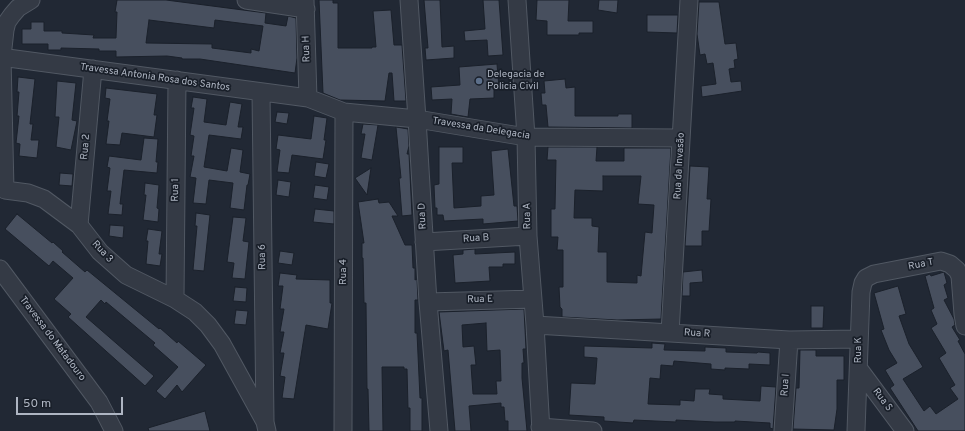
<!DOCTYPE html>
<meta charset="utf-8">
<style>
body{margin:0}
#map{position:relative;width:965px;height:431px;overflow:hidden;background:#212834;font-family:Overpass,sans-serif}
canvas{display:block}
.scale{position:absolute;left:16px;top:397px;width:107px;height:18px;box-sizing:border-box;border:2px solid #aeb5c2;border-top:0;padding-left:5px;font-size:12px;line-height:14px;white-space:nowrap;color:#aeb5c2;-webkit-text-stroke:3px #191f29;paint-order:stroke}
</style>
<div id="map">
<canvas width="965" height="431"></canvas>
<div class="scale">50 m</div>
</div>
<script>
const g = document.querySelector('canvas').getContext('2d');
g.lineJoin = 'round';
function fillPath(path, color) { g.fillStyle = color; g.fill(path, 'evenodd'); }
const shape = rows => new Path2D(rows.map(r => 'M' + r).join(''));
function strokePath(path, color, width, dash) { g.strokeStyle = color; g.lineWidth = width; g.lineCap = dash ? 'butt' : 'round'; g.setLineDash(dash || []); g.stroke(path); }
function drawText(font, color, halo, rows, align = 'center') {
  g.font = font + ' Overpass,sans-serif'; g.lineWidth = 3.5; g.setLineDash([]); g.textBaseline = 'middle'; g.strokeStyle = halo; g.fillStyle = color; for (const [text, x, y, turn = 0] of rows) {
    g.save(); g.translate(x, y); g.rotate((+turn || 0) * Math.PI / 180); g.textAlign = isNaN(turn) ? turn : align; if (halo) g.strokeText(text, 0, 0); g.fillText(text, 0, 0); g.restore();
  }
}
const building = shape([
 [117,0,166,0,266,13,265,23,286,26,288,16,296,18,297,58,295,73,200,59,182,59,182,58,167,56,116,57,116,51,99,51,99,49,61,48,61,50,48,50,48,44,22,44,22,29,31,29,31,22,44,22,44,31,62,31,62,33,94,35,93,38,116,38,117,12,115,12,117,0],
 [149,20,214,28,215,20,263,26,259,51,251,49,251,53,212,48,212,44,146,43,149,20],
 [319,0,333,0,333,3,338,3,338,48,372,48,372,47,376,47,373,11,391,10,394,45,402,45,406,101,394,101,392,73,389,73,385,101,340,100,323,93,319,0],
 [424,0,440,0,442,47,454,46,454,58,426,60,425,48,428,48,424,0],
 [483,0,499,0,503,55,488,56,487,40,465,41,464,31,485,29,483,0],
 [537,0,569,0,568,21,593,21,593,33,579,33,579,35,547,35,547,21,536,20,537,0],
 [599,0,618,0,617,13,598,10,599,0],
 [699,2,719,2,725,44,736,43,738,59,734,60,735,68,729,69,731,82,741,81,742,91,702,97,701,86,716,84,713,63,707,64,705,54,700,55,697,34,699,2],
 [647,15,678,15,677,33,647,32,647,15],
 [497,64,499,88,494,89,494,98,470,99,468,117,451,114,452,99,432,100,431,87,460,85,459,67,497,64],
 [18,77,35,79,30,124,33,124,31,140,39,140,37,158,19,156,20,144,16,143,19,116,17,116,19,92,17,92,18,77],
 [565,79,566,88,575,87,575,116,618,116,618,114,632,114,632,128,548,127,546,105,542,105,541,93,545,93,544,81,565,79],
 [57,81,76,83,72,120,77,121,71,150,56,147,59,117,55,117,57,81],
 [106,88,157,94,154,115,157,115,154,137,122,133,120,145,106,144,109,121,107,121,110,99,105,98,106,88],
 [193,97,207,99,204,122,226,125,230,102,242,104,238,127,243,127,241,139,209,135,204,167,227,171,231,148,243,150,240,172,250,174,248,185,247,185,244,210,230,208,233,183,209,180,206,204,193,203,196,178,190,177,194,156,191,156,194,136,190,135,194,108,191,108,193,97],
 [277,112,289,113,287,124,275,122,277,112],
 [314,116,327,118,324,140,326,140,323,159,292,155,289,173,277,172,280,150,276,149,278,135,311,139,314,116],
 [363,124,378,125,372,160,361,158,365,134,361,134,363,124],
 [396,127,408,129,409,146,407,154,409,154,412,215,402,216,399,178,401,178,396,127],
 [144,138,158,139,156,162,158,162,157,173,124,170,120,204,123,204,122,215,108,214,111,191,107,191,110,168,107,167,109,156,141,160,144,138],
 [439,147,463,147,463,163,452,163,454,208,481,206,481,196,494,195,491,151,508,149,514,206,517,206,518,221,483,224,483,219,444,221,443,215,437,215,437,208,435,208,434,185,439,184,439,147],
 [548,147,597,147,596,161,624,161,624,148,671,148,661,319,617,320,562,317,562,309,560,307,559,287,563,287,563,250,557,250,558,237,551,237,551,209,555,209,556,160,547,160,548,147],
 [603,176,641,176,638,204,654,205,652,233,645,232,641,276,637,275,637,283,607,282,607,252,598,252,599,227,592,226,592,218,574,218,575,190,603,191,603,176],
 [316,162,329,164,326,178,314,176,316,162],
 [690,166,709,167,707,199,711,199,709,231,702,231,702,246,685,246,690,166],
 [371,168,367,195,355,178,371,168],
 [60,173,73,174,72,186,59,185,60,173],
 [278,180,291,182,289,197,276,195,278,180],
 [145,183,159,185,157,208,159,209,158,222,143,220,146,195,144,195,145,183],
 [315,185,329,187,327,200,313,198,315,185],
 [378,199,379,203,389,202,398,216,392,216,405,245,412,245,413,268,415,268,415,280,417,279,418,300,415,300,415,333,417,333,420,398,422,398,422,431,410,431,410,408,408,408,407,369,404,369,404,367,382,367,383,431,369,431,368,389,367,389,366,303,364,303,363,258,362,258,362,243,364,243,358,202,378,199],
 [315,209,334,211,334,224,313,222,315,209],
 [196,213,210,215,204,271,193,270,197,226,195,226,196,213],
 [17,214,52,243,53,242,63,251,62,252,85,272,87,270,159,329,160,328,177,343,178,341,206,365,182,392,177,385,165,399,156,391,178,367,153,345,155,343,106,302,105,304,101,300,86,317,154,376,145,386,68,317,71,314,54,299,73,278,53,261,49,266,5,229,17,214],
 [233,217,246,218,243,241,249,242,245,279,232,278,234,263,227,262,233,217],
 [110,225,124,226,123,238,109,236,110,225],
 [148,229,162,231,159,254,162,254,160,266,146,264,148,241,146,241,148,229],
 [475,249,475,254,515,252,515,264,503,264,503,267,489,267,490,281,455,283,453,255,463,254,463,250,475,249],
 [280,251,294,253,292,265,278,263,280,251],
 [702,270,703,282,690,283,690,296,682,296,683,272,702,270],
 [944,272,947,283,944,285,948,298,944,300,954,319,955,325,952,327,960,340,958,341,965,354,965,431,918,431,890,388,894,385,885,370,897,363,889,350,881,330,884,329,874,293,898,286,906,314,899,316,909,344,923,367,903,379,924,411,930,406,936,414,958,399,950,388,955,385,939,358,946,353,931,328,937,324,931,310,934,308,925,276,930,274,931,276,944,272],
 [280,273,297,275,296,279,330,280,330,303,332,303,328,329,306,325,294,399,282,398,285,377,280,376,284,353,280,353,284,332,280,332,284,309,280,309,283,286,278,286,280,273],
 [235,287,247,288,246,302,233,301,235,287],
 [811,306,824,306,823,328,811,328,811,306],
 [524,309,526,349,523,349,524,363,522,363,522,378,527,431,508,431,508,421,505,421,504,407,501,407,501,403,469,406,471,431,455,431,448,350,444,351,439,312,524,309],
 [486,323,487,351,500,350,501,381,496,381,497,394,473,394,471,365,476,365,474,346,463,347,462,325,486,323],
 [236,310,248,311,246,325,234,324,236,310],
 [652,343,665,344,664,350,705,351,705,347,726,348,726,352,757,353,758,352,770,353,770,365,749,364,749,369,725,368,725,370,711,369,711,364,674,361,673,366,661,365,660,379,650,378,648,404,680,405,680,400,694,401,695,389,710,389,709,394,723,395,723,399,760,401,761,386,776,387,773,429,770,428,770,423,735,421,735,422,715,422,676,420,676,422,634,420,633,423,604,421,604,417,569,415,571,383,595,384,597,358,584,357,584,346,652,348,652,343],
 [800,350,816,350,816,356,844,356,844,380,837,380,837,409,834,430,793,429,796,388,799,388,800,350],
 [205,411,210,431,149,431,148,428,205,411]
]);
fillPath(building, '#474f5e');
strokePath(building, '#1b212b', 1);
const street = shape([
 [246,0,306,9],
 [305,0,308,98],
 [409,0,417,119,428,302,439,431],
 [517,0,526,137,528,236,535,325,541,431],
 [0,57,308,98,344,112,417,119,526,137,681,138],
 [261,93,265,421],
 [5,190,28,193,44,199,79,225,100,252,126,275,175,299,195,312,208,325,222,344,265,422,267,431],
 [5,190,2,57,5,30,7,22,12,15,18,8,31,0],
 [79,225,93,69],
 [424,242,528,236],
 [0,269,99,402,114,431],
 [175,299,177,80],
 [428,302,533,299],
 [535,325,789,340,858,339],
 [670,333,689,0],
 [859,369,905,431],
 [540,427,593,431],
 [343,431,344,112],
 [783,431,789,340],
 [856,431,861,292,863,283,866,278,874,274,941,261,950,264,957,270,960,276,963,314,965,326]
]);
strokePath(street, '#515863', 19);
strokePath(street, '#343a45', 17);
for (const [x, y, r, color] of [
 [479,81,4,"#5c6f8a"]
]) { const dot = new Path2D(); dot.arc(x, y, r, 0, 2 * Math.PI); g.fillStyle = color; g.fill(dot); strokePath(dot, '#191f29', 1.5); }
drawText('10px', '#aeb5c2', '#191f29', [
 ["Rua H",307,49,-92],
 ["Travessa Antonia Rosa dos Santos",155,78,8],
 ["Travessa da Delegacia",481,129,9],
 ["Rua 2",86,147,-85],
 ["Rua da Invasão",680,166,-87],
 ["Rua 1",176,190,-89],
 ["Rua D",423,216,-93],
 ["Rua A",528,216,-91],
 ["Rua B",476,239,-3],
 ["Rua 3",102,252,47],
 ["Rua 6",263,257,-91],
 ["Rua T",921,265,-11],
 ["Rua 4",344,272,-90],
 ["Rua E",480,300,-1],
 ["Rua R",697,334,3],
 ["Travessa do Matadouro",52,339,53],
 ["Rua K",859,350,-90],
 ["Rua I",786,385,-86],
 ["Rua S",882,400,53]
]);
drawText('10px', '#aeb5c2', '#191f29', [
 ["Delegacia de",487,75],
 ["Policia Civil",487,87]
], 'left');
</script>
